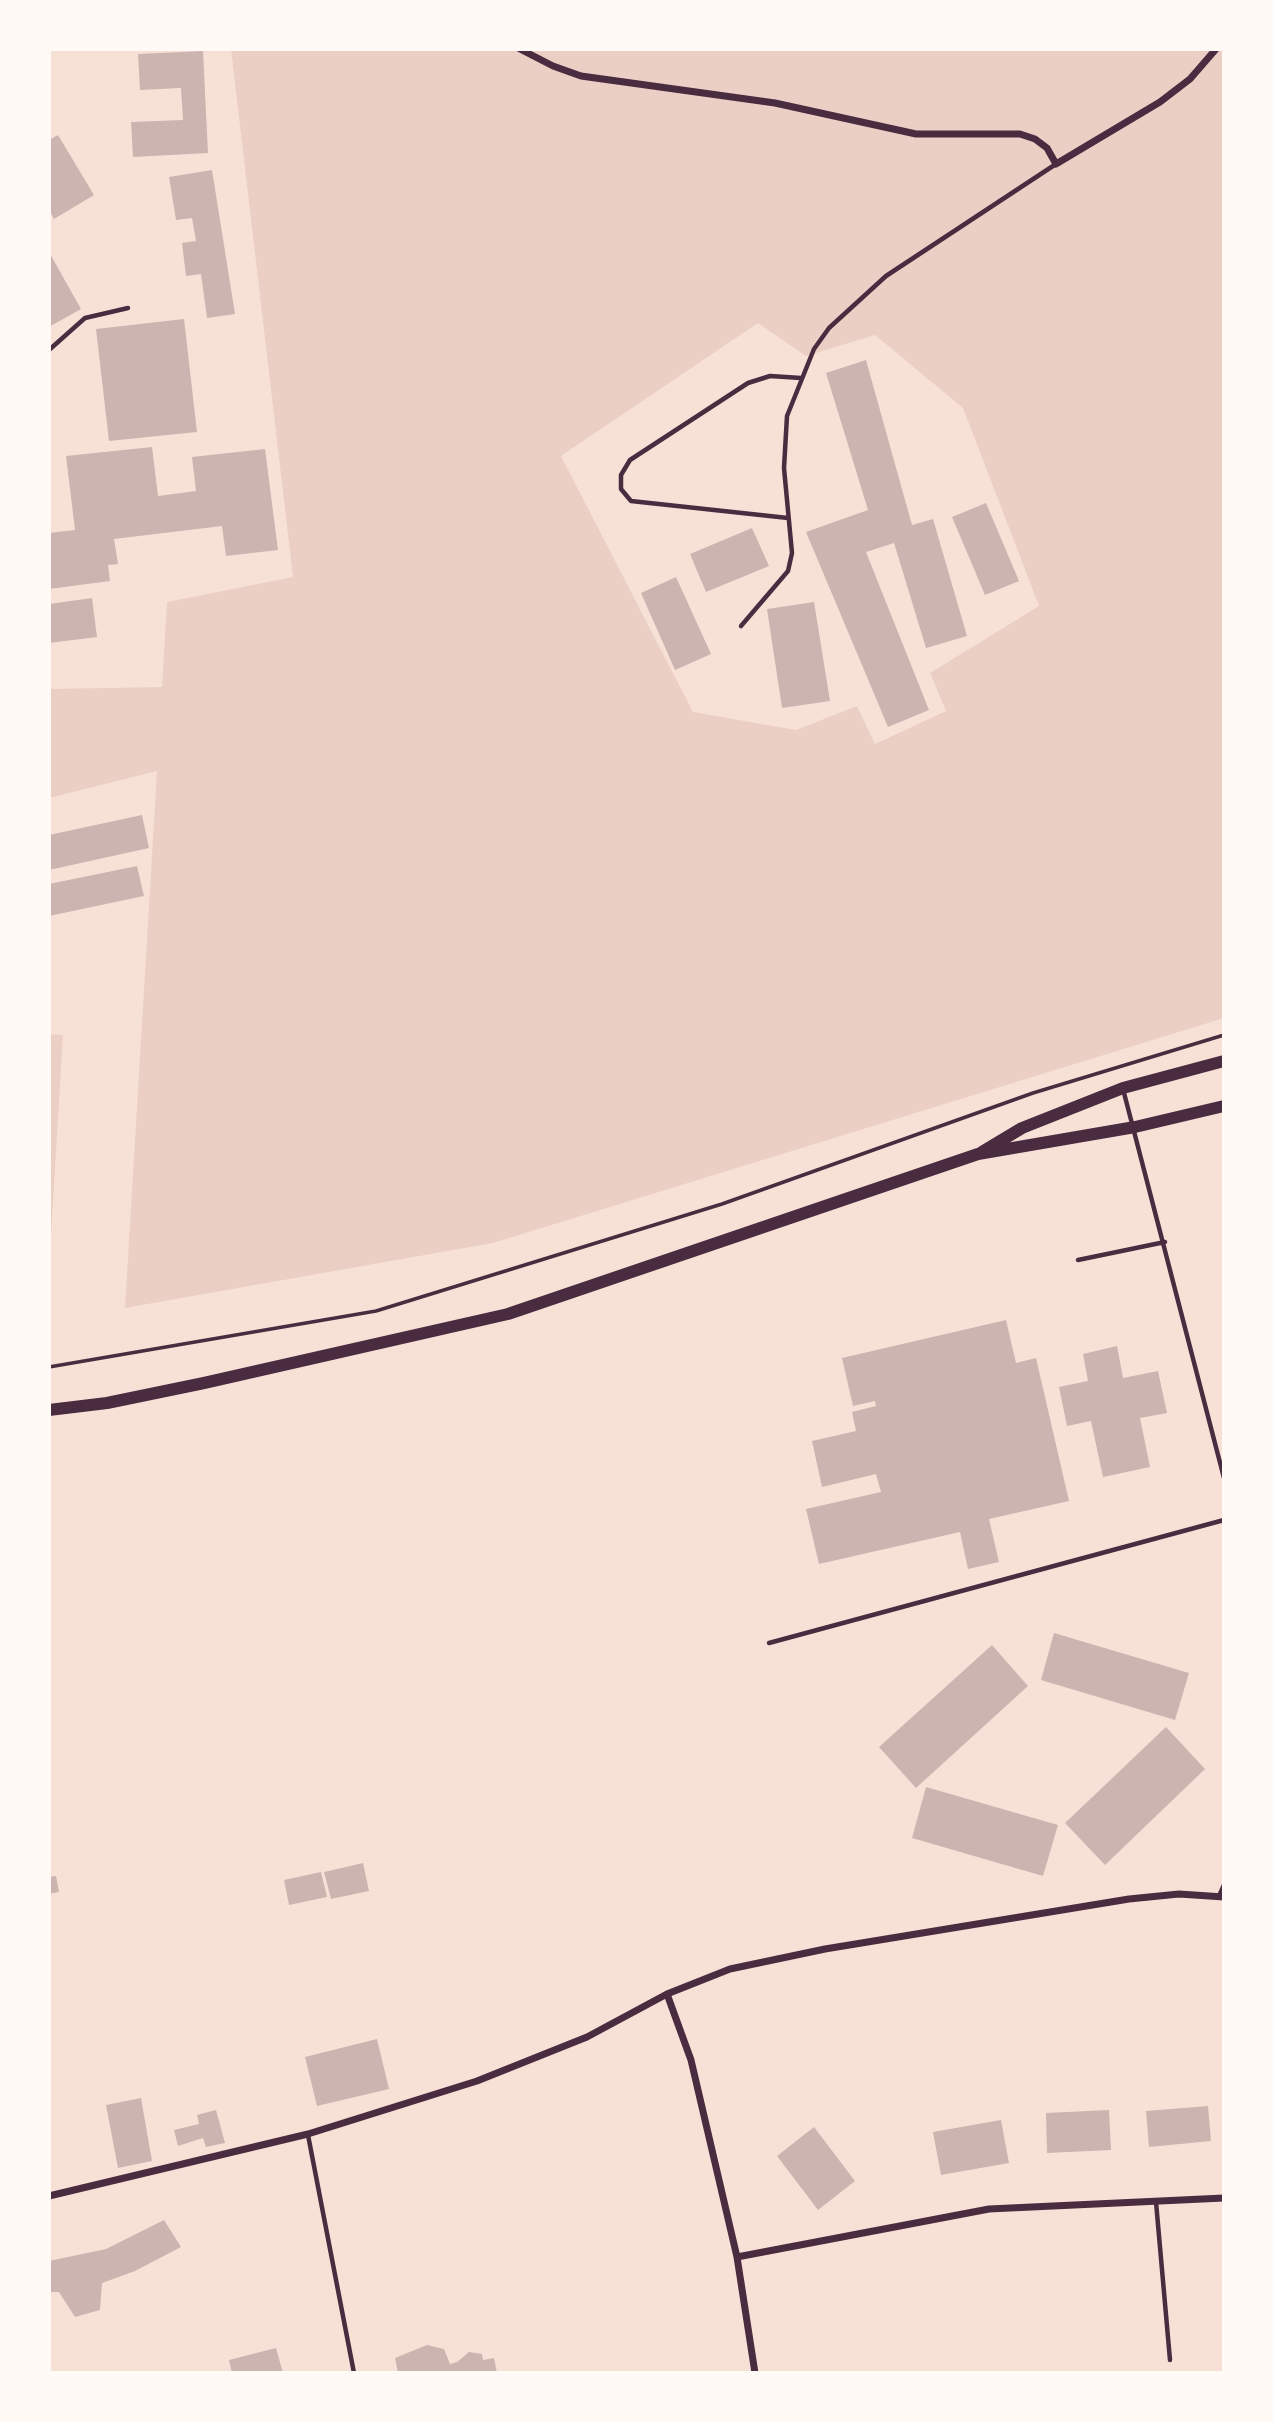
<!DOCTYPE html>
<style>
body{margin:0}
#map{position:relative;width:1273px;height:2422px;overflow:hidden;background:#f7e1d7;font-family:Inter,sans-serif}
canvas{display:block}
.frame{position:absolute;inset:0;border:51px solid #fffaf5;pointer-events:none}
</style>
<div id="map">
<canvas width="1273" height="2422"></canvas>
<div class="frame"></div>
</div>
<script>
const ctx = document.querySelector('canvas').getContext('2d');
ctx.lineJoin = 'round';
function paint(path, color) {
  ctx.fillStyle = color;
  ctx.fill(path, 'evenodd');
}
function toPath(rows) {
  const path = new Path2D();
  for (const r of rows) {
    path.moveTo(r[0], r[1]);
    for (let i = 2; i < r.length; i += 2) path.lineTo(r[i], r[i + 1]);
  }
  return path;
}
function stroke(path, color, width, dash) {
  ctx.strokeStyle = color;
  ctx.lineWidth = width;
  ctx.lineCap = dash ? 'butt' : 'round';
  ctx.setLineDash(dash || []);
  ctx.stroke(path);
}
paint(toPath([
 [231,49,1224,49,1224,1018,493,1243,125,1308,157,771,49,798,49,689,162,687,167,602,293,577],
 [758,323,806,356,875,335,963,408,1039,606,930,673,946,711,875,744,857,706,796,730,693,712,561,456],
 [49,1034,63,1035,49,1268]
]), '#ebcfc5');
paint(toPath([
 [203,51,208,153,133,157,131,122,183,120,181,88,140,90,138,54],
 [58,135,94,195,54,219,49,209,49,140],
 [212,170,235,314,207,318,201,274,186,276,182,243,196,241,192,218,176,220,169,177],
 [49,252,81,309,49,327],
 [184,319,197,432,109,441,96,329],
 [866,360,912,525,933,519,967,636,926,648,894,543,866,552,929,710,888,727,806,532,868,510,826,373],
 [152,447,158,496,196,491,192,457,265,449,278,550,226,556,222,526,114,539,118,564,108,565,110,581,49,589,49,533,75,530,66,456],
 [986,503,1019,581,985,595,952,517],
 [752,528,769,566,706,592,690,554],
 [676,577,711,654,675,670,641,593],
 [92,598,97,637,49,643,49,604],
 [814,602,830,701,782,708,767,609],
 [142,815,149,848,49,870,49,835],
 [137,866,144,896,49,916,49,884],
 [1006,1320,1016,1363,1036,1358,1069,1501,989,1519,999,1562,968,1569,960,1532,819,1564,806,1509,881,1492,876,1474,822,1487,812,1441,856,1431,852,1412,876,1406,875,1401,853,1406,842,1358],
 [1117,1346,1123,1378,1158,1371,1167,1413,1140,1418,1150,1467,1103,1477,1091,1421,1067,1426,1059,1387,1088,1381,1083,1354],
 [1054,1633,1189,1673,1175,1720,1041,1680],
 [992,1645,1028,1686,916,1788,879,1747],
 [1166,1727,1205,1769,1105,1865,1065,1823],
 [926,1787,1058,1825,1043,1876,912,1838],
 [363,1863,369,1891,331,1899,324,1872],
 [321,1872,327,1897,289,1905,284,1880],
 [56,1876,59,1892,49,1894,49,1877],
 [377,2039,389,2089,317,2106,305,2057],
 [141,2098,152,2161,118,2168,106,2105],
 [1208,2106,1211,2141,1149,2147,1146,2111],
 [216,2110,225,2143,206,2147,203,2138,178,2146,174,2130,199,2124,197,2115],
 [1109,2110,1111,2150,1047,2153,1046,2113],
 [1001,2120,1009,2163,941,2175,933,2132],
 [814,2127,855,2181,818,2210,777,2156],
 [164,2220,181,2247,135,2271,102,2283,100,2310,75,2317,59,2292,49,2292,49,2261,106,2249],
 [427,2345,444,2349,450,2364,457,2362,469,2352,482,2354,483,2360,494,2358,497,2373,398,2373,395,2358],
 [276,2348,283,2373,232,2373,229,2360]
]), '#ccb4b1');
stroke(toPath([
 [49,1367,376,1311,722,1204,1033,1093,1224,1035]
]), '#4a2c40', 3.5);
stroke(toPath([
 [49,350,85,318,128,308],
 [788,518,631,501,621,489,621,475,630,460,748,383,770,376,801,378],
 [741,626,788,571,792,553,784,468,787,416,814,349,829,328,886,276,1056,164],
 [1123,1089,1224,1478],
 [1078,1260,1165,1242],
 [769,1643,1224,1520],
 [1219,1896,1224,1885],
 [308,2135,354,2373],
 [1156,2202,1170,2360]
]), '#4a2c40', 4.5);
stroke(toPath([
 [520,49,553,66,581,76,775,103,916,134,1020,134,1035,139,1047,148,1056,164,1160,102,1190,79,1216,49],
 [667,1994,691,2060,737,2257,755,2373],
 [49,2196,308,2134,477,2081,587,2037,667,1994,730,1969,825,1949,1129,1899,1179,1894,1224,1897],
 [737,2257,989,2209,1224,2198]
]), '#4a2c40', 7);
stroke(toPath([
 [982,1152,1022,1128,1123,1088,1224,1061],
 [49,1410,107,1403,204,1383,508,1314,978,1154,1135,1127,1224,1106]
]), '#4a2c40', 12);
</script>
